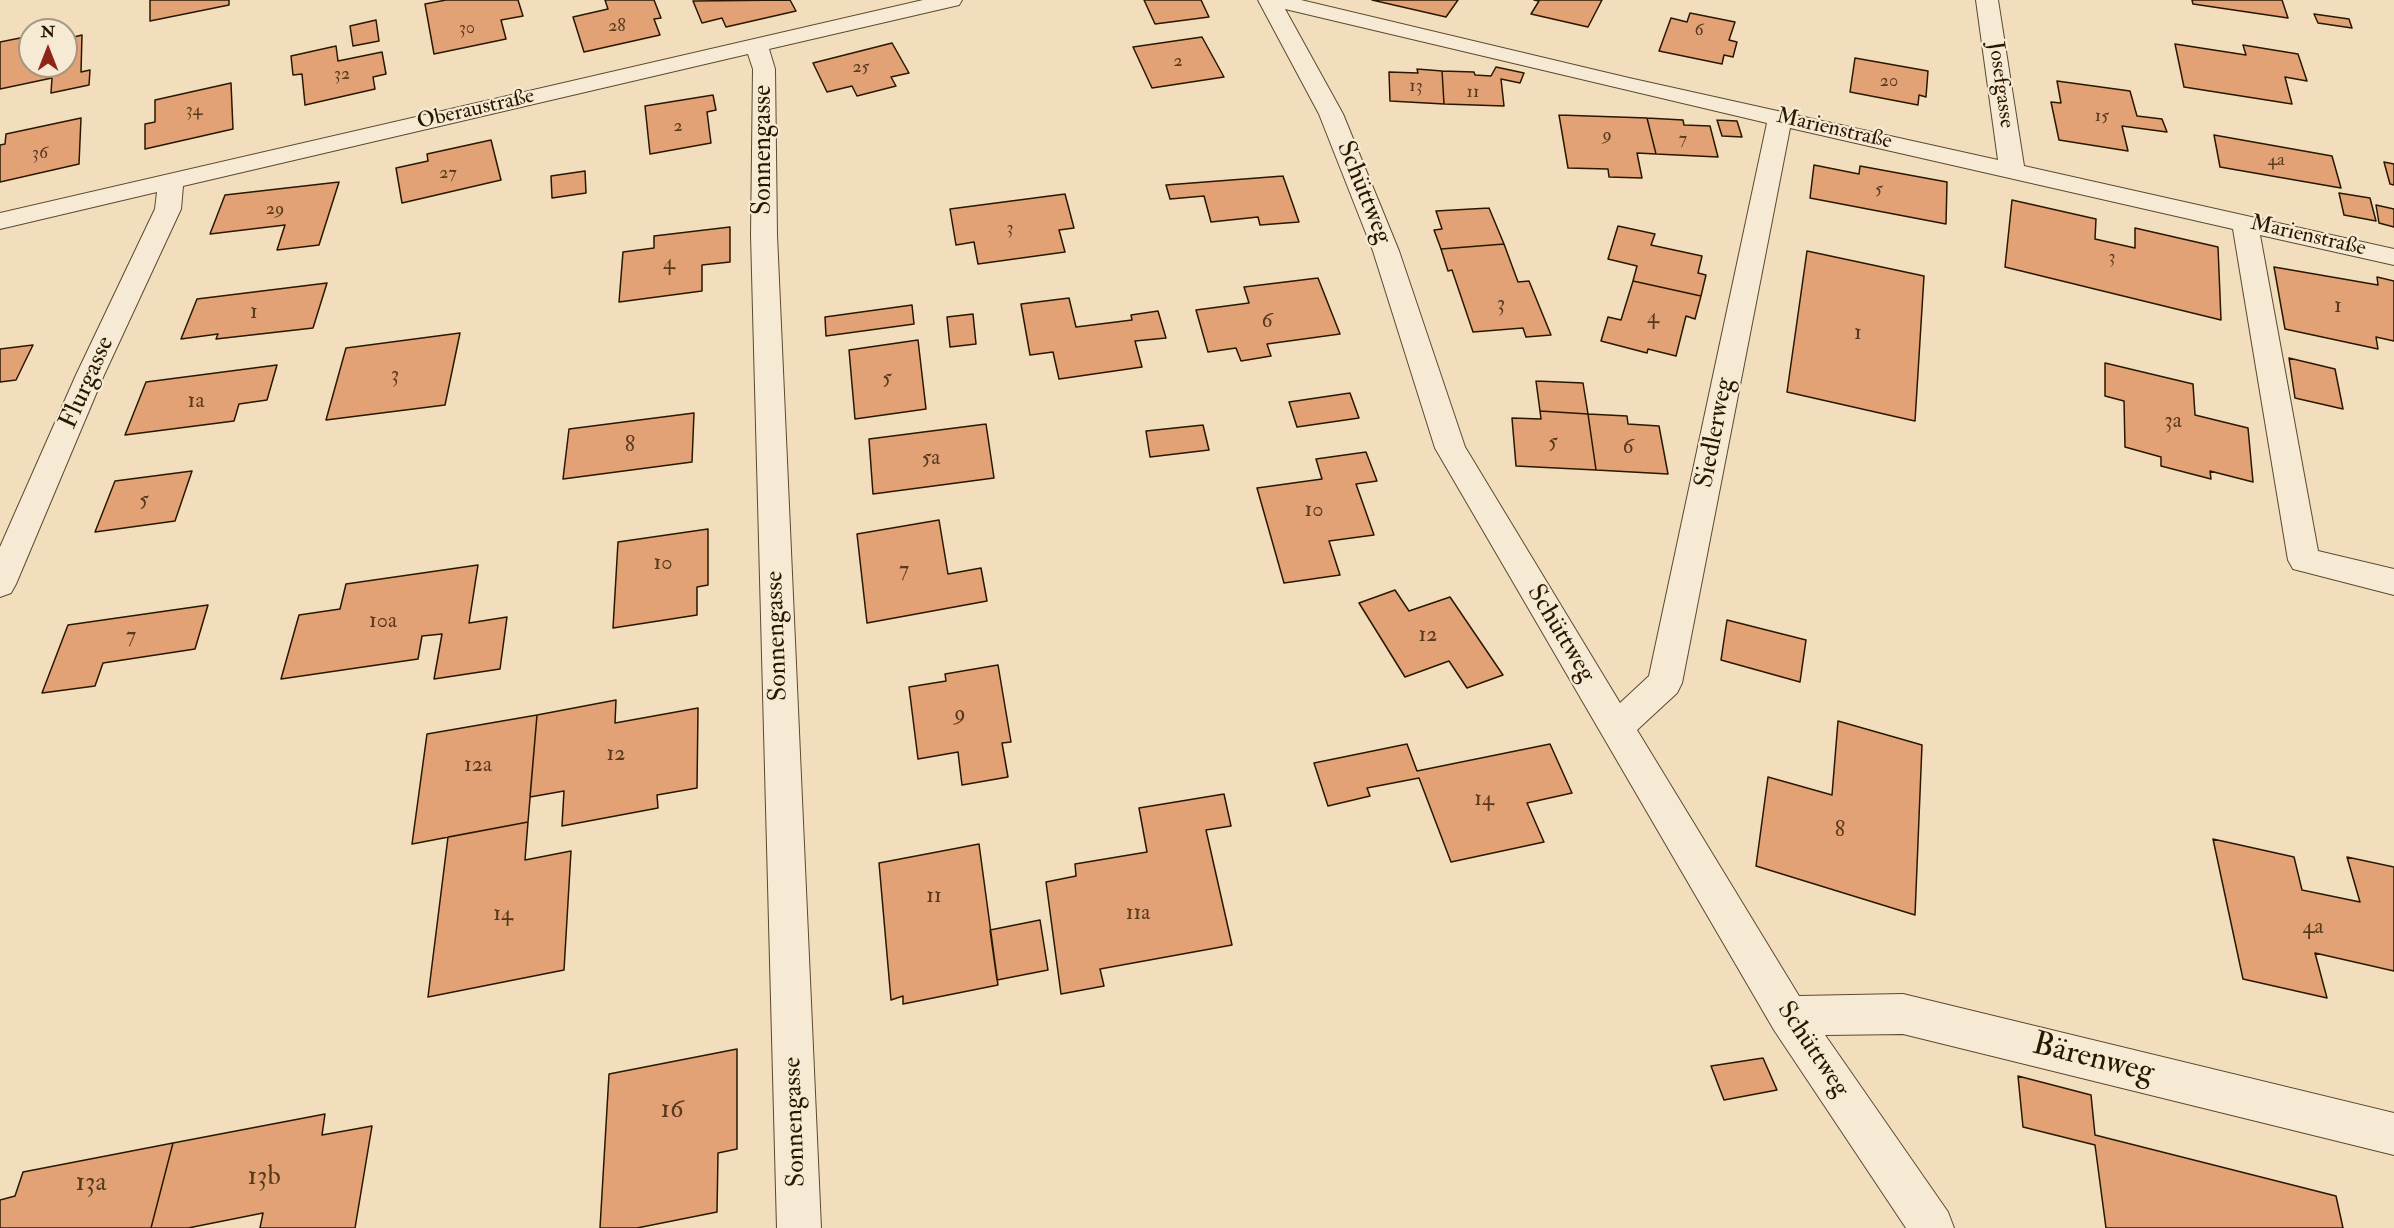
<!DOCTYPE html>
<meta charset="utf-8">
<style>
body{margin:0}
#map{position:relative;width:2394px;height:1228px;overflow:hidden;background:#f2debd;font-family:"IM FELL Double Pica",serif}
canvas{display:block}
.north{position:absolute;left:18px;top:18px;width:60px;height:60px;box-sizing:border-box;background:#f7ead4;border:2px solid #a4967f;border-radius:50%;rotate:0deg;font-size:16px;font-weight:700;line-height:24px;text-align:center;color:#281800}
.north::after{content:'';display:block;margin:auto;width:21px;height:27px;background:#8f2418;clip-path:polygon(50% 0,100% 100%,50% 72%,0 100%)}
</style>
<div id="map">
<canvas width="2394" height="1228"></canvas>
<div class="north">N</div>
</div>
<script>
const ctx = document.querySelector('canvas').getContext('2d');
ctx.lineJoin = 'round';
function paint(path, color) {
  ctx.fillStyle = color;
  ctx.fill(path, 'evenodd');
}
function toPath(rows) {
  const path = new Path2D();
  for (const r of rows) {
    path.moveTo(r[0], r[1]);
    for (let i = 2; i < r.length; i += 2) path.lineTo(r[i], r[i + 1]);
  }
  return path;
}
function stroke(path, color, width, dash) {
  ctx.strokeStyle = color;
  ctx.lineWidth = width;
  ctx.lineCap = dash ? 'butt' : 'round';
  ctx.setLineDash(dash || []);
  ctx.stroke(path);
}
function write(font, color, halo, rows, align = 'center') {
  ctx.font = font + ' "IM FELL Double Pica",serif';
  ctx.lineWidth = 4.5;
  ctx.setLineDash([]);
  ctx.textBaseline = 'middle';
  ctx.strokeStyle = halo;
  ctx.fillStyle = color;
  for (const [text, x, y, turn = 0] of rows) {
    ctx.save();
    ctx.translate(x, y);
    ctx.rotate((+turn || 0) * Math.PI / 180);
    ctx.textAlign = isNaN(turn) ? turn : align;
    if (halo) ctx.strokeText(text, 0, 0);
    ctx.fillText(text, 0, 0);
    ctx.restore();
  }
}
const building = toPath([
 [150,0,229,0,229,5,150,21,150,0],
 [446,0,518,0,523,16,501,20,506,39,434,54,425,4,446,0],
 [605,0,654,0,661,18,654,19,660,35,584,52,573,17,608,9,605,0],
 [790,0,796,11,726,27,722,18,702,23,693,1,790,0],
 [1144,0,1201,0,1209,17,1155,24,1144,0],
 [1372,0,1458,0,1446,17,1372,0],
 [1534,0,1602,0,1588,27,1531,14,1539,1,1534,0],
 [2192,0,2282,0,2288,18,2193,4,2192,0],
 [1690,13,1735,22,1729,40,1737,42,1733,57,1724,55,1722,64,1659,51,1671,18,1687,22,1690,13],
 [2314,14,2349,19,2352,28,2318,23,2314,14],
 [376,20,379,41,353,46,350,26,376,20],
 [82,35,81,72,90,70,89,85,51,93,52,78,0,89,0,42,30,36,30,66,66,66,66,39,82,35],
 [1202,37,1224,77,1152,88,1133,47,1202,37],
 [892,43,909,73,891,77,896,86,857,96,852,86,827,92,813,63,892,43],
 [2175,44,2246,55,2243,45,2298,54,2307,81,2285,77,2292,104,2184,87,2175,44],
 [336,46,338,61,382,52,386,74,373,77,375,89,305,105,302,74,293,75,291,56,336,46],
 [1855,58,1928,71,1926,97,1919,95,1918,105,1850,92,1855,58],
 [1496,67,1524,73,1520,83,1501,79,1504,106,1444,104,1442,71,1474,72,1475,75,1491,76,1496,67],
 [1417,69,1442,71,1444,104,1390,101,1389,72,1418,73,1417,69],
 [2057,81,2130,91,2137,116,2162,119,2167,132,2122,126,2128,151,2059,140,2051,102,2061,103,2057,81],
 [231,83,233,129,145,149,145,124,155,122,155,100,231,83],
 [713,95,716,110,707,112,711,143,650,154,645,106,713,95],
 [1559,115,1647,118,1656,154,1637,153,1642,178,1609,177,1608,169,1568,168,1559,115],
 [81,118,79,164,0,182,0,145,5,144,6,134,81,118],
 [1647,118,1683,120,1684,125,1710,126,1718,157,1656,154,1647,118],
 [1717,120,1737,121,1742,137,1722,136,1717,120],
 [2214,135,2332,156,2341,188,2220,167,2214,135],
 [491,140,501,180,402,203,396,168,428,161,427,154,491,140],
 [2384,162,2394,164,2394,185,2390,184,2384,162],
 [1814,165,1859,174,1860,166,1947,182,1946,224,1810,198,1814,165],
 [585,171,586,193,552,198,551,176,585,171],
 [1283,176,1299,222,1260,225,1258,217,1211,222,1204,196,1170,199,1166,185,1283,176],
 [339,182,319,245,277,250,285,225,210,234,225,195,339,182],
 [2339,193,2370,198,2376,221,2344,215,2339,193],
 [1065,194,1074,228,1059,230,1065,252,978,264,974,242,956,245,950,209,1065,194],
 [2012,200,2096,219,2095,239,2135,248,2135,228,2218,247,2221,320,2005,267,2012,200],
 [2376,205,2394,209,2394,227,2379,223,2376,205],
 [1489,208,1504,244,1441,249,1434,230,1442,229,1436,211,1489,208],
 [1618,226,1655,234,1651,245,1702,256,1698,273,1706,275,1701,296,1633,281,1637,266,1608,259,1618,226],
 [730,227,730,262,702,265,702,291,619,302,623,252,654,248,654,236,730,227],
 [1504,244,1518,282,1529,281,1551,335,1526,337,1523,328,1473,332,1452,270,1448,271,1441,249,1504,244],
 [1807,251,1924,276,1915,421,1787,392,1807,251],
 [2274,267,2378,285,2377,277,2394,281,2394,341,2376,337,2378,349,2285,329,2274,267],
 [1318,278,1340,334,1267,344,1271,356,1241,361,1236,348,1208,352,1196,310,1249,303,1244,287,1318,278],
 [1633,281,1701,296,1695,319,1686,316,1676,356,1648,349,1647,353,1601,341,1608,317,1621,320,1633,281],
 [327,283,313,328,216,339,218,334,181,339,197,299,327,283],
 [1069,298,1076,327,1132,320,1131,315,1158,311,1166,338,1135,341,1142,367,1059,379,1053,352,1030,355,1021,304,1069,298],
 [912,305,914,324,826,336,825,317,912,305],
 [973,314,976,344,950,347,947,317,973,314],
 [460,333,445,405,326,420,346,348,460,333],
 [918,340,926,409,855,419,849,350,918,340],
 [33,345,16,380,0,382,0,349,33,345],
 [2289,358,2335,369,2343,409,2295,398,2289,358],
 [2105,363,2193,384,2195,415,2248,428,2253,482,2210,471,2211,479,2161,466,2161,457,2125,447,2124,401,2105,396,2105,363],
 [277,365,267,400,239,404,234,421,125,435,146,382,277,365],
 [1536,381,1583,383,1588,414,1540,411,1536,381],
 [1350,393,1359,418,1297,427,1289,402,1350,393],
 [1540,411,1588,414,1596,470,1516,466,1512,418,1541,419,1540,411],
 [694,413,692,462,563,479,569,429,694,413],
 [1588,414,1627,416,1628,424,1659,426,1668,474,1596,470,1588,414],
 [986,424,994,478,873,494,869,439,986,424],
 [1203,425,1209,450,1150,457,1146,431,1203,425],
 [1366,452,1377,481,1356,484,1374,535,1329,541,1340,575,1284,583,1257,488,1322,479,1316,459,1366,452],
 [192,471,175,521,95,532,115,481,192,471],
 [939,520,948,574,981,568,987,601,867,623,857,534,939,520],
 [708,529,708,585,697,587,697,615,613,628,618,542,708,529],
 [478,565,469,623,507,617,500,669,434,679,442,634,422,636,418,659,281,679,299,615,340,609,346,584,478,565],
 [1395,590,1409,611,1450,597,1503,675,1467,688,1449,661,1405,677,1359,603,1395,590],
 [208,605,195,649,103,663,95,686,42,693,68,625,208,605],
 [1727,620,1806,640,1800,682,1721,660,1727,620],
 [998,665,1011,742,1002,743,1008,777,962,785,958,752,918,759,909,687,946,681,945,674,998,665],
 [616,700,615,723,698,708,697,788,657,795,658,808,562,826,564,791,530,797,537,715,616,700],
 [537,715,528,822,412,844,427,734,537,715],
 [1838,721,1922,745,1915,915,1756,866,1768,777,1832,795,1838,721],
 [1407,744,1417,771,1550,744,1572,793,1527,803,1544,842,1451,862,1419,778,1367,788,1370,796,1328,806,1314,763,1407,744],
 [1224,794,1231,826,1206,830,1232,945,1100,969,1104,986,1061,994,1046,882,1076,876,1075,864,1147,852,1139,808,1224,794],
 [528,822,525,860,571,851,564,970,428,997,448,837,528,822],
 [2213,839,2294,857,2302,890,2360,902,2347,857,2394,867,2394,971,2315,953,2327,998,2243,979,2213,839],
 [979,844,998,985,903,1004,903,996,891,1000,879,863,979,844],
 [1040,920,1048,970,997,980,990,930,1040,920],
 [737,1049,737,1149,718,1153,717,1212,637,1228,600,1228,609,1074,737,1049],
 [1763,1058,1777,1090,1724,1100,1711,1066,1763,1058],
 [2018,1076,2091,1095,2095,1135,2336,1196,2343,1228,2106,1228,2095,1145,2023,1127,2018,1076],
 [325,1114,322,1135,372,1126,355,1228,260,1228,263,1213,188,1228,151,1228,173,1143,325,1114],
 [173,1143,151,1228,0,1228,0,1200,15,1196,23,1172,173,1143]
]);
paint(building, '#e3a276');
stroke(building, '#281800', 1.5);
const street = toPath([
 [923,0,962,0,959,5,769,49,775,69,777,235,821,1228,777,1228,751,235,753,69,748,54,183,186,181,209,104,375,16,584,11,593,0,597,0,547,76,375,155,209,157,192,0,229,0,213,923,0],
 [1258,0,1301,0,1629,78,1998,160,1976,0,1998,0,2024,166,2394,249,2394,265,2260,235,2318,551,2394,569,2394,595,2293,569,2288,560,2233,229,1790,128,1682,683,1677,693,1637,730,1799,996,1903,994,2394,1113,2394,1155,1903,1034,1825,1035,1948,1212,1954,1228,1906,1228,1774,1030,1435,448,1373,251,1319,114,1258,0],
 [1285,9,1767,123,1649,676,1620,703,1465,447,1399,251,1343,114,1285,9]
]);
stroke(street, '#5a4a2f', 2);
paint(street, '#f7ead4');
write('18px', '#573a1e', null, [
 ["28",617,27],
 ["30",467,29],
 ["6",1699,31],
 ["2",1178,62],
 ["25",861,68],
 ["32",342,75],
 ["20",1889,82],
 ["13",1416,87],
 ["11",1473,93],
 ["34",194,111],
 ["15",2102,117],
 ["2",678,127],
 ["9",1607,136],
 ["7",1683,140],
 ["36",40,154],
 ["4a",2276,161],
 ["27",448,174],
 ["5",1879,190],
 ["29",275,210],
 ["3",1010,229],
 ["3",2112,258]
]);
write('22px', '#281800', '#f7ead4', [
 ["Josefgasse",2000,85,82],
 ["Oberaustraße",476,110,-13],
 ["Marienstraße",1834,130,13],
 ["Marienstraße",2308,237,13]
]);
write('22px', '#573a1e', null, [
 ["4",669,264],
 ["3",1501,305],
 ["1",2338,307],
 ["1",254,313],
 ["4",1653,318],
 ["6",1267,322],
 ["1",1858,334],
 ["3",395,376],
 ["5",887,379],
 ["1a",196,402],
 ["3a",2173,422],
 ["5",1553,443],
 ["8",630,446],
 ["6",1628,448],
 ["5a",931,459],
 ["5",144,501],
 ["10",1314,511],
 ["10",663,564],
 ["7",904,571],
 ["10a",383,622],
 ["12",1428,636],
 ["7",131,637],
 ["9",960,715],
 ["12",616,755],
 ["12a",478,766],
 ["14",1484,800],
 ["8",1840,831],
 ["11",934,897],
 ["11a",1138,914],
 ["14",503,915],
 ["4a",2313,928]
]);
write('26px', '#281800', '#f7ead4', [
 ["Sonnengasse",764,150,-90],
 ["Schüttweg",1363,193,68],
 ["Flurgasse",88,383,-66],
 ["Siedlerweg",1716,433,-79],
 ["Schüttweg",1560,634,59],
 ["Sonnengasse",778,636,-92],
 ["Schüttweg",1812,1050,56],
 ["Sonnengasse",796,1122,-92]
]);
write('27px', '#573a1e', null, [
 ["16",672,1111],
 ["13b",264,1178],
 ["13a",91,1184]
]);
write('32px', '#281800', '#f7ead4', [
 ["Bärenweg",2093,1060,14]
]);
</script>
